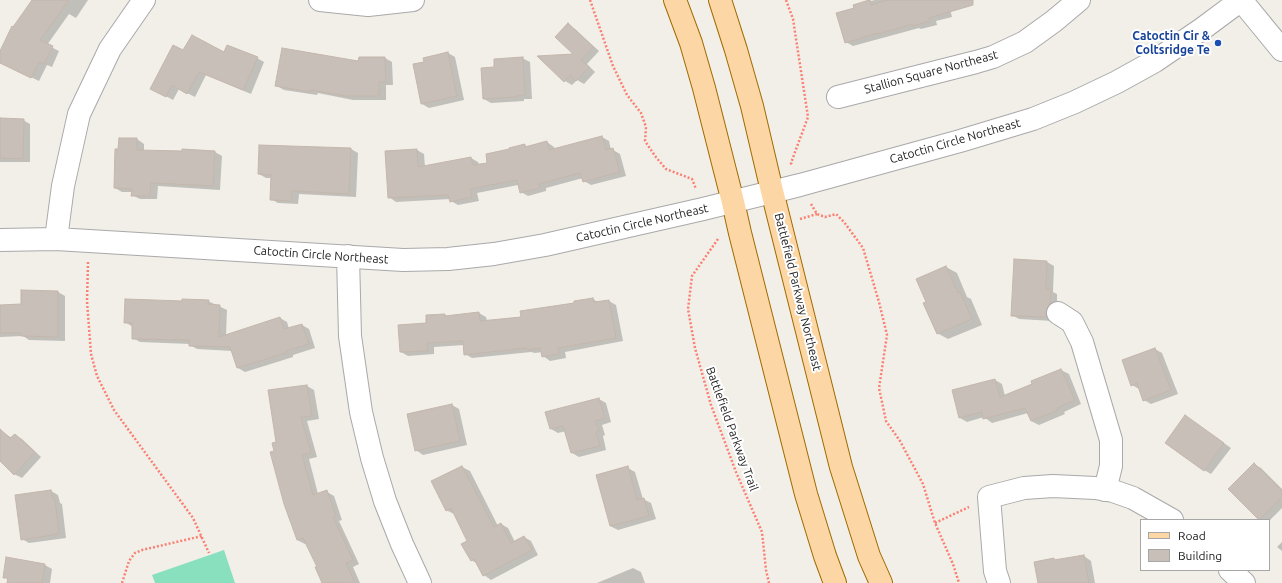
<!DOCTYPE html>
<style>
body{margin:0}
#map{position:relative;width:1282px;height:583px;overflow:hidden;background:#f2efe9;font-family:Ubuntu,sans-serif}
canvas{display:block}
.legend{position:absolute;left:1140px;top:519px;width:130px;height:52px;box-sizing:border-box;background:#fff;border:1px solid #a7a7a7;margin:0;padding:5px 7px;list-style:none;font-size:12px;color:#222}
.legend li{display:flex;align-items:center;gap:8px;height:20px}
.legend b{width:20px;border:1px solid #a7a7a7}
</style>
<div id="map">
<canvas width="1282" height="583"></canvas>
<ul class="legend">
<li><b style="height:5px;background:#fcd6a4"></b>Road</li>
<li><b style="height:11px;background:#c7bfb8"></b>Building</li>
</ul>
</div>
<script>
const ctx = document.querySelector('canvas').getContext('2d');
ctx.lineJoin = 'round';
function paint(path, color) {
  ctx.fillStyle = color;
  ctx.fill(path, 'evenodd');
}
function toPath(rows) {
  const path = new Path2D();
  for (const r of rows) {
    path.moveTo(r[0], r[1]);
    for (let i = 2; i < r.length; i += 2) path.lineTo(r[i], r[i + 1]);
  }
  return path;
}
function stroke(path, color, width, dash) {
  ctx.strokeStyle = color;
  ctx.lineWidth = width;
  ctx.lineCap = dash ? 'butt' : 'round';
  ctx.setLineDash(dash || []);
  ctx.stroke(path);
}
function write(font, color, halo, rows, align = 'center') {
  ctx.font = font + ' Ubuntu,sans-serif';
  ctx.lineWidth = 4;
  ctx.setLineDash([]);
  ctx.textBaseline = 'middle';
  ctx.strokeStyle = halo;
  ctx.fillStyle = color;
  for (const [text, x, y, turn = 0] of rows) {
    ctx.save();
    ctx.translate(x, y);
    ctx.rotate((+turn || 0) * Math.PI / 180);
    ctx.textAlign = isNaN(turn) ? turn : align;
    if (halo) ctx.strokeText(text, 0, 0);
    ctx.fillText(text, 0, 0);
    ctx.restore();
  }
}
paint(toPath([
 [224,550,235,583,155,583,152,575]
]), '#88e0be');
paint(toPath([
 [33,0,88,0,76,18,69,14,47,45,59,51,52,67,47,65,39,81,0,62,0,53,13,28],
 [875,0,948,0,952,17,936,21,937,25,921,29,919,28,853,46,846,42,855,9,854,5],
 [568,25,575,29,599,51,587,64,595,72,584,84,577,80,572,85,565,81,575,55],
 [184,52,225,53,257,58,264,62,251,94,206,75,195,97,179,89,173,100,151,88],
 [448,53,455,57,464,100,429,108,422,104,425,63],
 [360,58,385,58,392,62,393,85,386,85,386,100,353,100,318,93,317,95,284,90,277,86,359,62],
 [522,58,530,62,532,99,524,99,524,101,491,103,484,99,495,68],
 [0,119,23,120,30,124,30,162,0,162],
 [602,137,609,141,611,150,613,150,620,154,626,176,591,185,584,181,583,178,546,188,546,191,528,196,521,192,518,185,477,193,479,201,458,205,451,201,450,199,396,202,389,197,386,152,417,150,424,154,425,167,471,158,478,162,479,165,488,164,524,145,528,147,547,142,554,147,555,149],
 [137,139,144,144,144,151,215,152,222,156,220,190,158,186,157,199,140,199,132,195,132,192,122,192,115,188,119,150],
 [351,149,358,153,356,197,299,194,298,204,278,203,271,199,272,178,266,178,259,174],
 [1015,260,1047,262,1054,266,1053,292,1057,294,1057,308,1053,321,1019,319,1012,315],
 [946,267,957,273,967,297,971,299,982,325,948,339,937,333],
 [22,291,58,292,65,296,65,341,29,340,23,336,0,337,0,306,22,305],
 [593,299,599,303,609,301,616,305,623,341,565,352,566,358,550,361,543,356,542,352,535,353,531,352,472,358,465,354,464,345,434,347,434,354,408,356,401,352,427,324,445,315,448,317,479,313,486,317,487,321,522,317],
 [208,301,227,310,226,335,280,318,287,322,289,329,302,325,309,329,315,348,293,355,293,357,245,372,238,368,232,351,197,349,190,345,190,344,140,342,133,338,133,327,125,322,183,302],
 [1155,349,1162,353,1178,394,1151,404,1144,400,1139,389,1132,385],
 [1061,370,1069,374,1081,404,1064,412,1065,414,1039,425,1031,421,1028,413,992,423,984,417,967,422,960,418,995,380,1002,384,1005,396,1033,384,1032,382],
 [307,386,314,390,319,419,307,421,317,457,309,459,318,494,327,492,334,496,342,520,339,521,359,564,353,567,360,583,324,583,307,543,305,544,297,540,275,451,277,443],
 [599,399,606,403,611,422,602,425,605,435,603,436,606,450,579,457,572,453,566,431,558,433,551,429],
 [452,405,459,409,467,445,423,455,416,450],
 [1185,416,1231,448,1211,474,1204,470],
 [2,432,12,438,15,435,22,439,41,457,22,478,14,474,0,460,0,434],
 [1254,464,1261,468,1282,489,1282,508,1269,521,1269,520,1262,520,1260,519],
 [462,467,470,471,498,526,501,524,508,528,515,542,524,537,531,541,538,555,491,580,484,575,478,564,471,560,469,541,455,513,454,514,446,510,432,482],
 [628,468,635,472,643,499,651,503,656,519,618,530,610,526],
 [51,491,58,495,60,503,62,504,66,538,29,543,22,539],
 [1282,542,1282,551,1277,547],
 [1084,556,1091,561,1095,583,1039,583,1053,559,1056,561],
 [7,558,45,565,52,569,50,583,8,583,9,580,4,577],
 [633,568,641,572,645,583,597,583]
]), '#0003');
const building = toPath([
 [32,0,69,0,40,40,53,46,44,64,39,62,31,78,0,63,0,51,12,26,13,27,32,0],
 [869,0,870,0,871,5,887,0,973,0,973,5,929,18,930,21,913,26,912,24,879,34,878,33,845,43,836,13,854,8,853,5,869,0],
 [568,23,593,47,581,60,589,67,576,81,570,75,564,82,537,56,573,54,555,37,568,23],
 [192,35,224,52,227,45,258,57,243,90,199,72,187,94,172,85,166,97,150,89,173,45,183,50,192,35],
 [282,48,358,61,359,57,385,57,386,82,379,82,379,96,345,96,311,90,310,92,275,86,282,48],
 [448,52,457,96,421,104,413,64,424,62,423,58,448,52],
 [523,57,525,95,517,96,517,97,483,99,481,68,494,67,494,59,523,57],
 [0,118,24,119,23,159,0,158,0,118],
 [602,136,606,150,613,148,620,172,583,182,580,173,539,184,540,188,520,193,517,180,470,189,472,197,450,202,448,195,388,198,385,151,417,149,418,167,471,157,473,165,487,163,486,154,509,149,509,148,525,144,525,147,547,141,549,150,602,136],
 [119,138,137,138,137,150,182,151,182,149,215,151,213,186,151,183,150,196,131,196,132,189,114,188,115,149,118,149,119,138],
 [259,145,351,148,349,194,292,191,291,201,270,200,271,175,258,174,259,145],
 [1014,259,1047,261,1046,289,1051,289,1050,304,1047,307,1046,312,1046,317,1011,316,1014,259],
 [946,266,958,293,960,292,972,319,937,334,923,303,926,302,916,279,946,266],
 [21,290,58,291,58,337,21,336,21,333,0,333,0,305,21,304,21,290],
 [593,298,594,302,609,300,616,338,558,348,559,354,542,357,540,348,527,350,526,348,464,355,463,341,427,343,428,351,400,352,398,325,426,323,426,315,445,314,445,316,479,312,480,321,521,317,520,311,574,303,574,301,593,298],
 [125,299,182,301,182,299,209,300,208,304,220,305,219,337,280,317,284,329,302,324,309,344,286,351,286,353,237,368,230,347,189,346,189,340,132,339,132,323,124,323,125,299],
 [1155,348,1171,390,1143,401,1137,383,1131,386,1122,360,1155,348],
 [1061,369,1075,400,1057,408,1058,410,1031,421,1025,408,983,419,982,412,959,418,952,390,995,379,1000,397,1032,384,1031,381,1061,369],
 [307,385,312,416,301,417,311,453,302,455,313,495,327,490,336,516,333,517,353,560,346,563,355,583,322,583,315,567,317,567,303,538,297,540,284,504,270,452,274,451,272,443,276,442,268,390,307,385],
 [599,398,605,418,595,421,599,431,596,432,600,446,571,453,563,426,550,429,545,412,599,398],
 [452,404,460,441,415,451,407,414,452,404],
 [1185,415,1224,443,1204,471,1165,443,1185,415],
 [0,429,10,438,15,434,35,452,14,475,0,461,0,429],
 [1254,463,1282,491,1282,497,1259,520,1228,489,1254,463],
 [462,466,494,527,501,523,511,543,524,536,532,550,483,576,474,559,471,561,461,544,467,541,451,508,446,511,431,481,462,466],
 [628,466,637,500,644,498,649,516,610,526,596,475,628,466],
 [51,490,53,499,55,499,59,534,21,540,15,495,51,490],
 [1084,555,1089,583,1038,583,1034,562,1054,558,1054,560,1084,555],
 [6,557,45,564,42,583,7,583,8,578,3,578,6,557]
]);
paint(building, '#c7bfb8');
stroke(building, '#c4b6ab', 1);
const minor = toPath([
 [320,0,368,5,413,0],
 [1241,0,1282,50],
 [838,97,976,62,993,57,1025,42,1054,21,1079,0],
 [56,239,63,186,79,114,110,49,144,0],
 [0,240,56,239,403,260,448,259,494,254,545,245,703,209,800,185,960,141,1033,119,1075,102,1117,82,1155,61,1202,29,1241,0],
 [348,256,350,336,361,412,372,458,385,501,402,544,420,583],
 [1058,313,1072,322,1082,342,1111,440,1111,466,1105,490],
 [1230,570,1244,583],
 [999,583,995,571,989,497,1024,488,1053,486,1095,488,1113,491,1133,498,1172,520]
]);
const major = toPath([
 [675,0,691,43,704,88,733,202,740,233,806,494,825,556,835,583],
 [720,0,736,50,752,106,772,191,841,467,869,556,881,583]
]);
stroke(minor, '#a9a9a9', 24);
stroke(major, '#a06b00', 24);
stroke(toPath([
 [590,0,613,66,627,95,641,113,646,127,645,141,655,156,666,169,692,179,696,189],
 [786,0,793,19,808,117,795,152,791,163,792,166],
 [811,204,817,214,825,217,836,214,844,222,863,248,879,302,887,335,879,388,886,421,900,441,923,484,935,523,953,564,959,583],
 [800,219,817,214],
 [718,239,692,276,688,309,695,348,711,405,736,472,762,532,766,570,769,583],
 [88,262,87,301,91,354,97,376,114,410,193,518,209,553],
 [935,523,969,507],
 [122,583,129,561,135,553,142,550,202,536]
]), '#fa8072', 2.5, [2, 2]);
stroke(minor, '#fff', 22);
stroke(major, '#fcd6a4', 22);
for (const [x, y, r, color] of [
 [1218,43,4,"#1a4fb4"]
]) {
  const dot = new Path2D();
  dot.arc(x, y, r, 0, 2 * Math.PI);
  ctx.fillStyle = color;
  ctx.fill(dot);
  stroke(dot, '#fff', 1.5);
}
write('bold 12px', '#164399', '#fff', [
 ["Catoctin Cir &",1210,36],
 ["Coltsridge Te",1210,50]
], 'right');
write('12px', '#222', '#fff', [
 ["Stallion Square Northeast",931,72,-15],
 ["Catoctin Circle Northeast",955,141,-16],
 ["Catoctin Circle Northeast",642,223,-13],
 ["Catoctin Circle Northeast",321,255,4],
 ["Battlefield Parkway Northeast",798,292,76],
 ["Battlefield Parkway Trail",732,429,70]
]);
</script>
